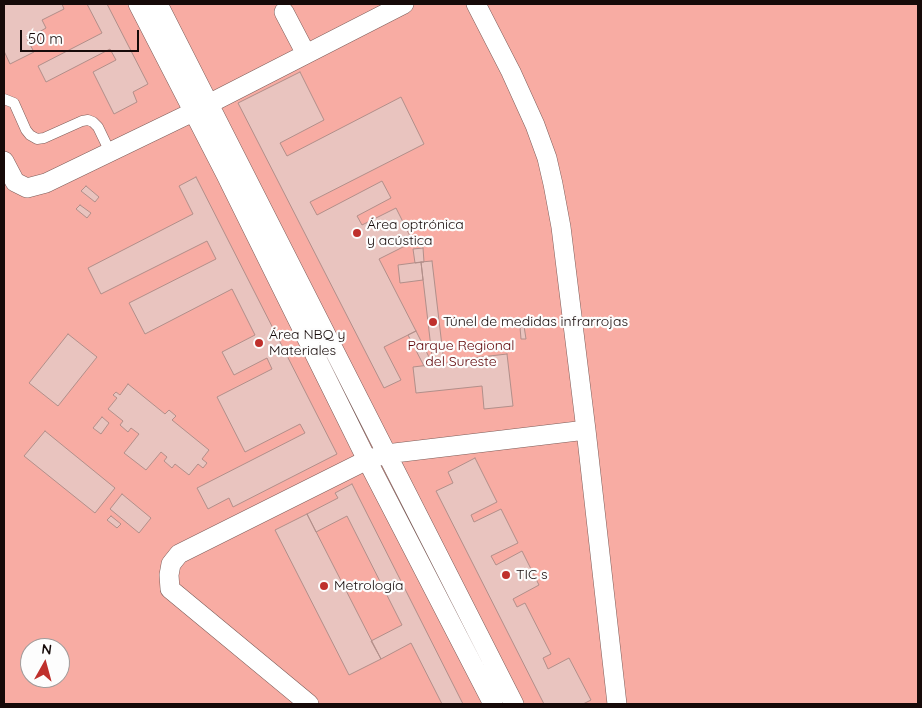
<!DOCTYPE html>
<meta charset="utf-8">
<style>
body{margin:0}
#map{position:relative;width:922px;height:708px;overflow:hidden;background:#fbebe9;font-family:Quicksand,sans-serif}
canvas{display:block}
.frame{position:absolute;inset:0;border:5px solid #160a09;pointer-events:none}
.north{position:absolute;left:20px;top:638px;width:50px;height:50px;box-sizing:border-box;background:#fdfdfd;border:1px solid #a19c9b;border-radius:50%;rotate:7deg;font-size:14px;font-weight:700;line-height:20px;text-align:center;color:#160a09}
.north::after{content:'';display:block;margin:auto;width:18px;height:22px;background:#bf302c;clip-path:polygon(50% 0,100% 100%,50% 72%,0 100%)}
.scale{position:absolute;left:20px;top:30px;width:119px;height:22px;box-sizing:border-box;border:2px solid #160a09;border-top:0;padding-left:6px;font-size:15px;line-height:18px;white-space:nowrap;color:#160a09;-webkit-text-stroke:4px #fdfdfd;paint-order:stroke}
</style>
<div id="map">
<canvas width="922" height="708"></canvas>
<div class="frame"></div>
<div class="north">N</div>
<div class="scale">50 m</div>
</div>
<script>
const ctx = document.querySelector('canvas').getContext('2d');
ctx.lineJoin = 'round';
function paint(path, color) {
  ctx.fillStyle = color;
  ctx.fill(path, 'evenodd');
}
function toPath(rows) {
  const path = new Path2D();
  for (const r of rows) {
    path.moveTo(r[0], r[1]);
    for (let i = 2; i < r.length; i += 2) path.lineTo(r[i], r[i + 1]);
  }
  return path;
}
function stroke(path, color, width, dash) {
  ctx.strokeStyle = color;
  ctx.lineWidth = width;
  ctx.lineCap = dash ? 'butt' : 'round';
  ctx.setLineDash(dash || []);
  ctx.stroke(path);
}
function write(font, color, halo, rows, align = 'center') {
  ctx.font = font + ' Quicksand,sans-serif';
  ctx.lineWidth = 4.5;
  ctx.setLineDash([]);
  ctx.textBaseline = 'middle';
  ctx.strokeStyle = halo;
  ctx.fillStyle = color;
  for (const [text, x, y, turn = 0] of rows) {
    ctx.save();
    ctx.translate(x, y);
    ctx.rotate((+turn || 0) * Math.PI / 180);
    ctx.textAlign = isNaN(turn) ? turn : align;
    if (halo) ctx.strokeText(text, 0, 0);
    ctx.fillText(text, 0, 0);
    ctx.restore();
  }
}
paint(toPath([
 [4,4,918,4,918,704,4,704],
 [30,648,60,648,60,678,30,678]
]), '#f8aca3');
const building = toPath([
 [4,4,62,4,64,9,42,20,46,28,27,39,34,52,10,64,4,51,4,4],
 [87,4,107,4,148,84,133,92,137,102,114,114,93,72,116,60,110,49,46,82,38,66,102,33,87,4],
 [300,72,324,120,280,143,287,156,401,97,424,144,310,202,317,215,382,181,391,198,357,216,362,225,396,208,413,242,379,259,416,331,384,347,401,380,384,388,238,103,300,72],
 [196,177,337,454,233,507,229,498,208,509,197,488,305,433,300,424,245,452,217,397,272,369,267,358,234,375,222,352,255,335,232,289,145,334,129,303,216,259,207,241,101,294,88,268,193,214,179,186,196,177],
 [86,186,99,197,95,202,81,191,86,186],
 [80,205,91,213,87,218,76,209,80,205],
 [423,248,424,262,415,263,413,249,423,248],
 [432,261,444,363,433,365,421,262,432,261],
 [421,262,423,280,400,283,398,265,421,262],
 [524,326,526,339,521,339,520,327,524,326],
 [416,331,433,365,424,366,408,335,416,331],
 [68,334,97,357,58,406,29,383,68,334],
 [507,354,513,406,484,409,482,386,416,393,413,367,455,362,455,360,507,354],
 [128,384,165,414,169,410,176,416,172,420,209,450,202,459,207,463,203,468,198,464,189,475,175,464,172,468,164,461,167,457,161,452,146,470,124,453,139,434,131,428,128,432,120,425,123,421,108,409,117,398,113,395,116,392,120,395,128,384],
 [102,417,109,423,101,434,93,428,102,417],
 [45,431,115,488,95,513,24,456,45,431],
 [475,458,497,502,471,515,474,522,501,509,518,543,491,556,496,565,522,551,539,585,513,599,517,607,525,603,551,654,543,658,548,669,569,658,591,700,583,704,544,704,436,491,453,483,448,472,475,458],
 [352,484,463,704,442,704,411,643,381,659,371,641,402,625,347,516,316,532,307,514,338,498,335,493,352,484],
 [122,494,151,518,139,533,110,509,122,494],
 [307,514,381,659,349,675,275,530,307,514],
 [111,516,121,524,117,528,107,520,111,516]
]);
paint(building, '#e9c4bf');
stroke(building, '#b28f8a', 1);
const service = toPath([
 [4,99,14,103,26,130,30,135,37,139,44,138,82,121,88,120,93,122,98,127,110,152]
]);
const minor = toPath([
 [138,4,226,175,367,460,493,704],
 [158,4,514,704],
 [476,4,511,72,535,125,547,158,553,184,561,227,586,430,617,704],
 [284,12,306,54],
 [4,161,15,182,27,188,46,183,193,112,404,4],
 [309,704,170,589,169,575,171,564,179,554,367,460,386,454,586,430]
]);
stroke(service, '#7d5d59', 11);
stroke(minor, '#7d5d59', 20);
stroke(service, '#fff', 10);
stroke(minor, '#fff', 19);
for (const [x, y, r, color] of [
 [357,233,5,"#bf302c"],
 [433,322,5,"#bf302c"],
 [259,343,5,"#bf302c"],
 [506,575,5,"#bf302c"],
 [324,586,5,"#bf302c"]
]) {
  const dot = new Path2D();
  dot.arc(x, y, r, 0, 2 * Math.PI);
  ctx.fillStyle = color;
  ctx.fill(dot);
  stroke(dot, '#fdfdfd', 2);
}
write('14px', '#160a09', '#fdfdfd', [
 ["Área optrónica",367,225],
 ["y acústica",367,241],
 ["Túnel de medidas infrarrojas",443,322],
 ["Área NBQ y",269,335],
 ["Materiales",269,351],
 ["TIC s",516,575],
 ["Metrología",334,586]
], 'left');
write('14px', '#5e0306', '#fdfdfd', [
 ["Parque Regional",461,346],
 ["del Sureste",461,362]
]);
</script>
